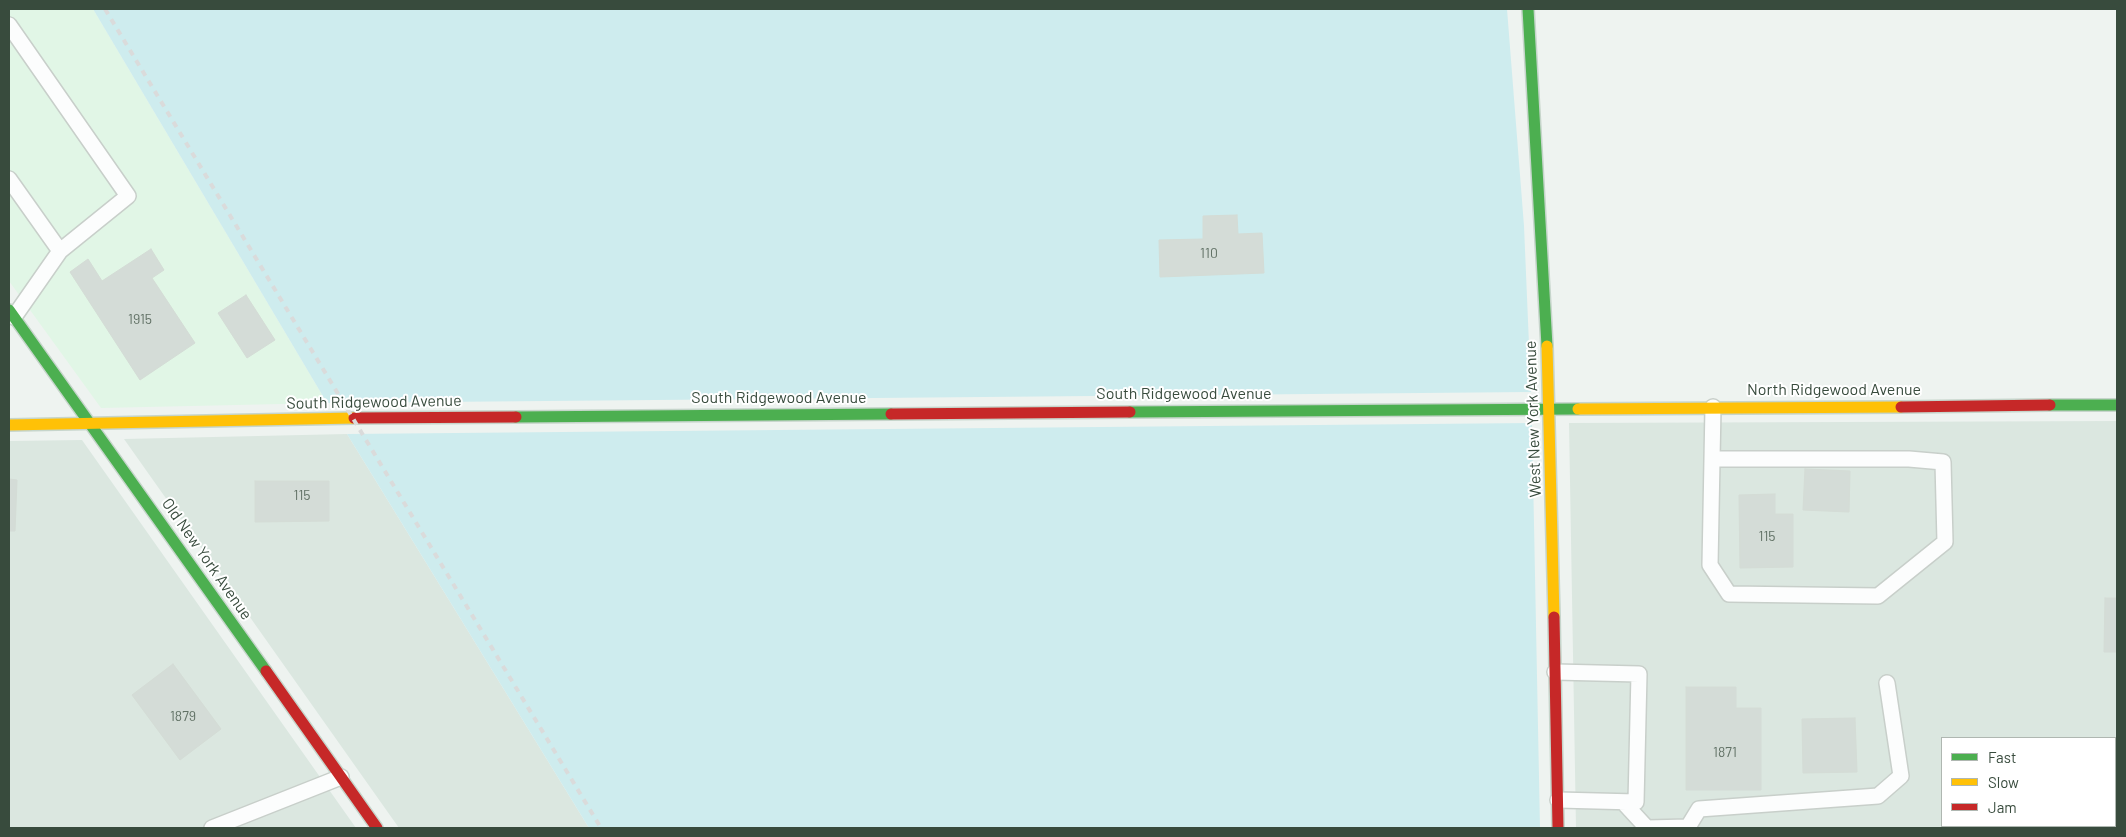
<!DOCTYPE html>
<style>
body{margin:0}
#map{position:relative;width:2126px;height:837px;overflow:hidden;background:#eef3f0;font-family:Barlow,sans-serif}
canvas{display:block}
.frame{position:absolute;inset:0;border:10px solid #384b3d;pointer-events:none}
.legend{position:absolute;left:1941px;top:737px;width:175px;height:90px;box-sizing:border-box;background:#fff;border:1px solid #afb7b1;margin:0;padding:6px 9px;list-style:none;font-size:15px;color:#384b3d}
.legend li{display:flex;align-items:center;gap:10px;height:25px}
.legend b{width:25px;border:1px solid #afb7b1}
</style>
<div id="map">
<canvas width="2126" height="837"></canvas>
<div class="frame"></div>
<ul class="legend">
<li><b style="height:6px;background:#4caf50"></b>Fast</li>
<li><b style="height:6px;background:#ffc107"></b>Slow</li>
<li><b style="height:6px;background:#c62828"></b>Jam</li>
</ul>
</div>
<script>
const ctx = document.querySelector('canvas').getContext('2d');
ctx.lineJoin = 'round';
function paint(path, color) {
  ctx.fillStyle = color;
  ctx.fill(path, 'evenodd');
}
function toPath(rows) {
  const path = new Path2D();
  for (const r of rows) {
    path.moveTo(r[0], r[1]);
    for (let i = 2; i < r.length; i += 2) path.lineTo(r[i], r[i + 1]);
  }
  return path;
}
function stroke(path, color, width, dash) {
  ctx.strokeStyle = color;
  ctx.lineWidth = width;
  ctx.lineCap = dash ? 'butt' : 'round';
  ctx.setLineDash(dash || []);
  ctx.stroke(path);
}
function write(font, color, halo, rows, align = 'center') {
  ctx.font = font + ' Barlow,sans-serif';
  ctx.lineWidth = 4;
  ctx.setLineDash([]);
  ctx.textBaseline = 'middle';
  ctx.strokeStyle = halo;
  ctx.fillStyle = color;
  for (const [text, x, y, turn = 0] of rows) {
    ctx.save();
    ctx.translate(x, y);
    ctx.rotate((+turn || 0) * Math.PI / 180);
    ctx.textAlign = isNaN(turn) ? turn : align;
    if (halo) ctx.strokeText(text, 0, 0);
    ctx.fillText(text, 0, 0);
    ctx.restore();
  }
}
paint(toPath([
 [2117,421,2117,828,1576,828,1569,423],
 [1942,738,2115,738,2115,826,1942,826],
 [347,434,589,828,399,828,124,439],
 [82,440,356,828,9,828,9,441]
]), '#dbe7e0');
paint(toPath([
 [9,9,93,9,327,403,101,408,9,281]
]), '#e1f6e6');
paint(toPath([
 [93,9,1507,9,1524,226,1531,392,327,403],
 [1532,423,1540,828,589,828,347,434]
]), '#ceecee');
const building = toPath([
 [1237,215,1238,234,1262,233,1264,273,1160,277,1159,240,1203,239,1203,216,1237,215],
 [151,249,164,270,152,278,195,343,140,380,70,272,88,259,102,281,151,249],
 [246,295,275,340,247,358,218,313,246,295],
 [1805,469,1850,471,1849,512,1803,510,1805,469],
 [9,479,17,480,15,531,9,531,9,479],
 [255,481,329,481,329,521,255,522,255,481],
 [1775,494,1775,514,1793,514,1793,567,1740,568,1739,495,1775,494],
 [2105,598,2117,598,2117,652,2104,652,2105,598],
 [173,664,221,729,180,760,132,695,173,664],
 [1686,687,1736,687,1736,708,1761,708,1761,790,1686,790,1686,687],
 [1855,718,1857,772,1803,773,1802,719,1855,718]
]);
paint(building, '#d4dcd7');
stroke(building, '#d4dcd6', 1);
const lane = toPath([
 [9,25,128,196,60,251,9,179],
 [14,317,60,251],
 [1712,459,1909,459,1943,462,1945,542,1878,596,1729,594,1710,565,1713,407],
 [1555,672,1639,674,1636,802,1558,800],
 [1623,802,1647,828,1688,827,1699,809,1878,796,1901,776,1887,683],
 [212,828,341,777]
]);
const fast = toPath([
 [1528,9,1547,346],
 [9,310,266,671],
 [2050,405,2117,405],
 [1130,412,1578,409],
 [516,417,891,414]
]);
const slow = toPath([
 [1547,346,1554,617],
 [1578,409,1901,407],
 [9,425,354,418]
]);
const jam = toPath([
 [1901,407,2050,405],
 [891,414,1130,412],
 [354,418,516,417],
 [1554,617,1558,828],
 [266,671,377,828]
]);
stroke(lane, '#c8cfca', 18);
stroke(fast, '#c6d5cb', 14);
stroke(slow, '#c6d5cb', 14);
stroke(jam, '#c6d5cb', 14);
stroke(lane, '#fcfdfd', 15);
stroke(fast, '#4caf50', 11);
stroke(slow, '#ffc107', 11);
stroke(jam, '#c62828', 11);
stroke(toPath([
 [105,9,601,828]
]), '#dadbdb', 4, [6, 6]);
write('14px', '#617165', null, [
 ["110",1209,253],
 ["1915",140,319],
 ["115",302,495],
 ["115",1767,536],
 ["1879",183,716],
 ["1871",1725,752]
]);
write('16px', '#384b3d', '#fff', [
 ["North Ridgewood Avenue",1834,390],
 ["South Ridgewood Avenue",1184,394],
 ["South Ridgewood Avenue",779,398],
 ["South Ridgewood Avenue",374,402,-1],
 ["West New York Avenue",1533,419,-92],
 ["Old New York Avenue",207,559,55]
]);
</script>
